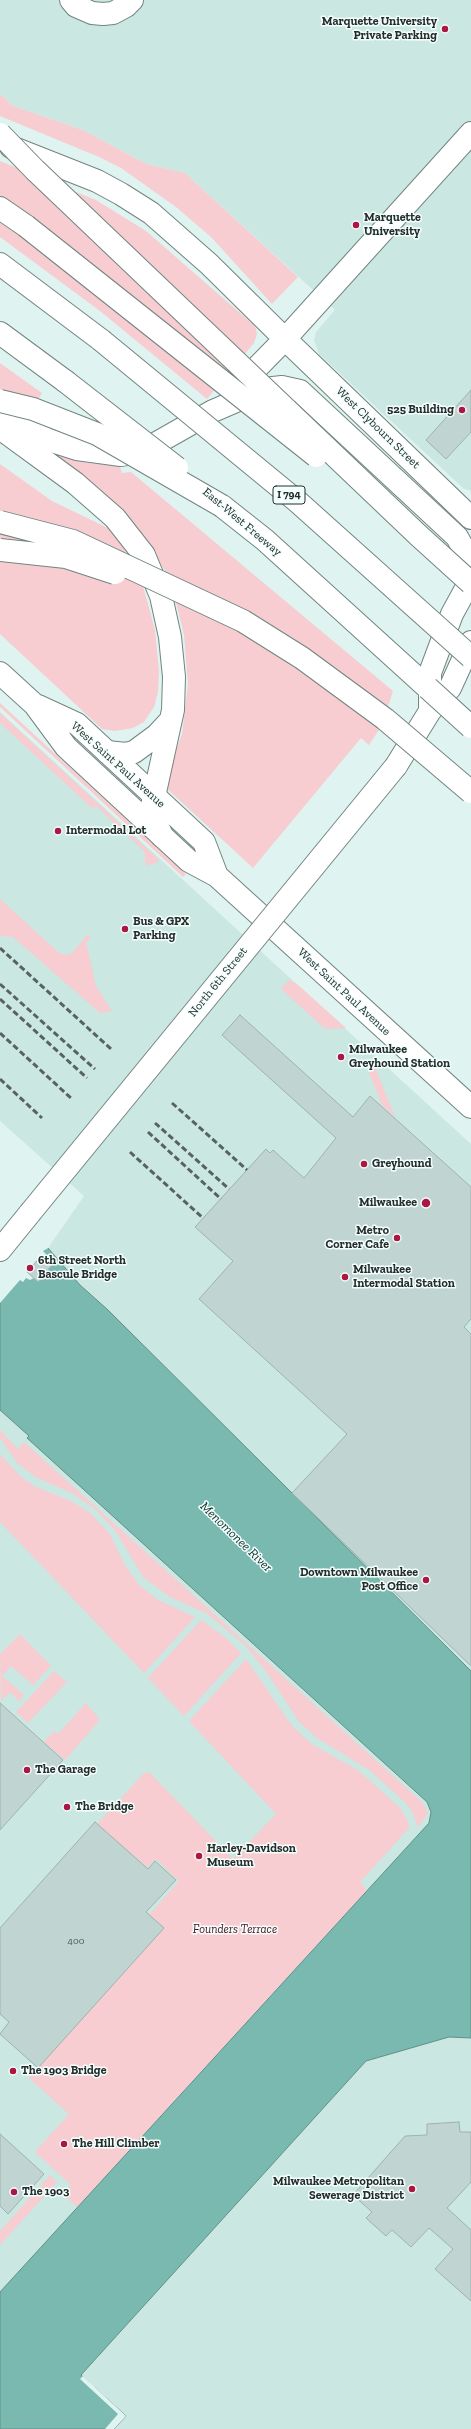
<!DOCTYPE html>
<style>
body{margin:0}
canvas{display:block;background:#dff4f0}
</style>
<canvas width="471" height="2429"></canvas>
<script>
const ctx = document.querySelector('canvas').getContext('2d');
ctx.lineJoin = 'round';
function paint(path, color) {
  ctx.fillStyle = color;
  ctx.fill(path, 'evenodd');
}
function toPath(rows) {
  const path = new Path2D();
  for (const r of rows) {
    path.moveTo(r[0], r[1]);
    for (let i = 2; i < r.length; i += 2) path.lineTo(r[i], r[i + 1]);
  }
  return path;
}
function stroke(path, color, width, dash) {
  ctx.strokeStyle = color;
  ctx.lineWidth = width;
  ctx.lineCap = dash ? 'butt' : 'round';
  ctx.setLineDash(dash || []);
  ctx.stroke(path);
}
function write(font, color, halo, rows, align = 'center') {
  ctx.font = font + ' "Zilla Slab",serif';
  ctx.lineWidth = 3;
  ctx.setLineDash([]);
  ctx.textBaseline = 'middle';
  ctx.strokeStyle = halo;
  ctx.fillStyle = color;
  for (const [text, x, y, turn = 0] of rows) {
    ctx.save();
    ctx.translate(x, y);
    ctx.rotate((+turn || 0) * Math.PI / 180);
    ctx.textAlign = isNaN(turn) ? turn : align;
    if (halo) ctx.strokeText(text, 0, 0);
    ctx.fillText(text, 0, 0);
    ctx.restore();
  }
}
paint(toPath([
 [0,0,471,0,471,491,464,489,319,354,314,340,316,332,335,310,185,173,146,164,83,130,13,106,0,94],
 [0,712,471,1144,471,1671,108,1310,80,1285,48,1248,84,1196,0,1121],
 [0,1410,427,1802,431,1811,429,1823,0,2292],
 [449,2037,471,2038,471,2429,114,2429,126,2416,81,2375,366,2061]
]), '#cbe7e2');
paint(toPath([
 [0,94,13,106,83,130,146,164,185,173,298,277,272,304,211,237,176,207,121,168,99,157,0,116],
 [0,161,96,200,146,231,255,326,257,334,254,343,207,399,100,311,0,237],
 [0,363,42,393,38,400,0,389],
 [59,455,88,463,119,464,122,473,131,472,393,691,382,725,369,745,361,738,253,868,164,786,182,734,188,684,184,635,170,578,133,523,99,488,57,457],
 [0,464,52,501,112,530,140,575,155,630,159,671,158,692,154,707,144,722,133,728,115,731,102,729,0,634],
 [0,703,186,874,183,877,0,707],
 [0,713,159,860,158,862,146,866,144,851,96,806,93,809,0,723],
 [0,899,58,952,65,955,72,953,88,934,91,937,86,942,96,986,112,1011,100,1013,13,937,0,936],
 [289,980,297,984,346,1028,328,1029,323,1027,281,989],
 [375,1067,395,1117,382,1105,369,1073],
 [0,1430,18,1449,24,1442,423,1803,428,1813,418,1827,412,1811,405,1802,369,1770,317,1738,300,1723,266,1671,245,1645,206,1613,170,1597,143,1577,115,1530,96,1510,72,1493,37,1478,18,1464,0,1438],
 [0,1454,21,1477,34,1486,71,1501,90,1513,110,1534,123,1562,139,1585,158,1600,195,1617,144,1673,0,1522],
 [201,1620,226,1638,241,1653,184,1716,148,1678],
 [20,1634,51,1666,33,1685,11,1666,2,1676,24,1695,19,1701,10,1692,1,1701,0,1654],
 [246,1659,292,1726,313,1745,356,1769,376,1786,401,1809,408,1822,409,1828,360,1882,367,1890,77,2207,63,2194,71,2185,35,2152,69,2114,29,2078,164,1928,149,1915,179,1881,156,1859,147,1867,97,1824,144,1773,149,1772,233,1859,276,1814,189,1721],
 [54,1671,67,1682,28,1723,16,1712],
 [86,1703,98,1717,99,1721,65,1760,44,1742,54,1731,58,1734],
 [50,2175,57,2182,0,2245,0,2231]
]), '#f7cdd1');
const water = toPath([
 [0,1203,48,1248,80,1285,108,1310,471,1671,471,2038,449,2037,366,2061,81,2375,126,2416,114,2429,0,2429,0,2292,429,1823,431,1812,427,1802,27,1438,29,1436,0,1410,0,1203]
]);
paint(water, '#7ab9af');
stroke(water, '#608f87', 1);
paint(toPath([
 [0,1201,50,1247,43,1251,46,1254,43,1257,45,1274,39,1281,34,1278,30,1280,26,1278,23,1282,20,1280,0,1303],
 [83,2376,126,2416,114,2429,105,2429,118,2414,80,2379]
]), '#dff4f0');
const building = toPath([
 [471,390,471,432,446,459,426,440,471,390],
 [240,1015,353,1117,370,1096,471,1187,471,1319,464,1327,471,1334,471,1666,292,1493,347,1434,199,1299,233,1261,195,1227,266,1149,270,1153,273,1150,304,1178,336,1138,222,1035,240,1015],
 [41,1256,52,1265,38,1282,27,1272,41,1256],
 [0,1703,63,1760,0,1830,0,1703],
 [95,1822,148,1869,155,1861,176,1880,146,1912,164,1928,38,2068,0,2034,9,2022,0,2014,0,1928,95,1822],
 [459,2122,460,2132,471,2132,471,2182,447,2208,471,2230,471,2301,435,2269,453,2249,429,2228,411,2247,392,2230,386,2236,366,2218,372,2212,353,2195,405,2136,427,2135,427,2124,459,2122],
 [0,2134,44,2174,8,2214,0,2206,0,2134]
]);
paint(building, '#c0d4d1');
stroke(building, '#9fb2ae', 1);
const street = toPath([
 [71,0,76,6,92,13,103,14,113,13,126,6,132,0]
]);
const secondary = toPath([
 [471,133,285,339,471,518],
 [0,673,35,705,66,747,162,836,189,861,217,876,471,1107],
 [38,706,77,724,204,842,217,876]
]);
const primary = toPath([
 [430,706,430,673,452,614,469,583],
 [396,766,430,711,450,688,471,642],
 [0,1250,30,1213]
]);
const highway = toPath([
 [11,147,97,181,121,194,151,213,209,264,285,339,237,388],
 [0,208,26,226],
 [0,264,101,340],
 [0,333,65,381],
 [0,415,49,440,77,449,121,455,141,452,213,411,264,389,282,387,300,391,457,537,470,560,469,583],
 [0,428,75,483,115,518,144,555,161,596,170,637,174,677,173,710,152,806,153,815,162,836],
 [222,506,265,540,428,688],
 [107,752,126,754,134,752,157,735,170,721]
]);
stroke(street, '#728581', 24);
stroke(secondary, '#728581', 24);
stroke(primary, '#728581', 24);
stroke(highway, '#728581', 24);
stroke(street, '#fff', 22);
stroke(secondary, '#fff', 22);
stroke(primary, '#fff', 22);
stroke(highway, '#fff', 22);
stroke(toPath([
 [0,948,111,1049],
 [0,984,95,1069],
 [0,999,87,1078],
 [0,1033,72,1099],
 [0,1079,42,1118],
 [172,1103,247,1170],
 [155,1123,229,1189],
 [148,1132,221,1199],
 [130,1152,203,1218]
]), '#576360', 3, [6, 3]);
const primaryBridge = toPath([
 [30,1213,396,766]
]);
const highwayBridge = toPath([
 [0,134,35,170,418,535,471,583],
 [26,226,316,456],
 [101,340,298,502,471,657],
 [65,381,177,468],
 [0,401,33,409,97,434,222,506],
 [0,522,73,541,243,621,302,658,385,719,471,792],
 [0,550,66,557,115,573],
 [428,688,471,727]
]);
stroke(primaryBridge, '#728581', 24, []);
stroke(highwayBridge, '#728581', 24, []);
stroke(primaryBridge, '#fff', 22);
stroke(highwayBridge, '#fff', 22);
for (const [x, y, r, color] of [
 [445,29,4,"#ab1642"],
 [356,225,4,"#ab1642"],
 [462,410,4,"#ab1642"],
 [58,831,4,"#ab1642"],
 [125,929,4,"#ab1642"],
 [341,1057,4,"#ab1642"],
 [364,1164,4,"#ab1642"],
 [426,1203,5,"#ab1642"],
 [397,1238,4,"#ab1642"],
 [30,1268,4,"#ab1642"],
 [345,1277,4,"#ab1642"],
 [426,1580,4,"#ab1642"],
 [27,1770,4,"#ab1642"],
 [67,1807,4,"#ab1642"],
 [199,1856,4,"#ab1642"],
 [13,2071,4,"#ab1642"],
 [64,2144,4,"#ab1642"],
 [412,2189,4,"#ab1642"],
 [14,2192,4,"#ab1642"]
]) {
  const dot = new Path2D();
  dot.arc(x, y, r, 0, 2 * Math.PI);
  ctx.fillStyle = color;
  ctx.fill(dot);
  stroke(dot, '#f3fffd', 1.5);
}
write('10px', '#4c5754', null, [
 ["400",76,1941]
]);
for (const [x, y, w] of [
 [289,495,32]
]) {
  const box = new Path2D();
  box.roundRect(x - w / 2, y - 9, w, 18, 3);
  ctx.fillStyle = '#f3fffd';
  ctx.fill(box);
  stroke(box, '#252d2b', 1);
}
write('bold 11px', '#252d2b', null, [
 ["I 794",289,495]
]);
write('bold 12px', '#252d2b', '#f3fffd', [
 ["Marquette University",437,22,"right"],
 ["Private Parking",437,36,"right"],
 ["Marquette",364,218],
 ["University",364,232],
 ["525 Building",454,410,"right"],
 ["Intermodal Lot",66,831],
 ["Bus & GPX",133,922],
 ["Parking",133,936],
 ["Milwaukee",349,1050],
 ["Greyhound Station",349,1064],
 ["Greyhound",372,1164],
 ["Milwaukee",417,1203,"right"],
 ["Metro",389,1231,"right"],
 ["Corner Cafe",389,1245,"right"],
 ["6th Street North",38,1261],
 ["Bascule Bridge",38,1275],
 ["Milwaukee",353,1270],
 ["Intermodal Station",353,1284],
 ["Downtown Milwaukee",418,1573,"right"],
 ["Post Office",418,1587,"right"],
 ["The Garage",35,1770],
 ["The Bridge",75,1807],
 ["Harley-Davidson",207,1849],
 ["Museum",207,1863],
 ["The 1903 Bridge",21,2071],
 ["The Hill Climber",72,2144],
 ["Milwaukee Metropolitan",404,2182,"right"],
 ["Sewerage District",404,2196,"right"],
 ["The 1903",22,2192]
], 'left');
write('12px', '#252d2b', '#f3fffd', [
 ["West Clybourn Street",378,428,44],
 ["East-West Freeway",242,522,40],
 ["West Saint Paul Avenue",118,765,42],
 ["North 6th Street",218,982,-51],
 ["West Saint Paul Avenue",344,992,43]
]);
write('italic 12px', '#4e0c1d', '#f3fffd', [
 ["Founders Terrace",235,1930]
]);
write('italic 13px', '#10302c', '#f3fffd', [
 ["Menomonee River",236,1537,44]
]);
</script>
